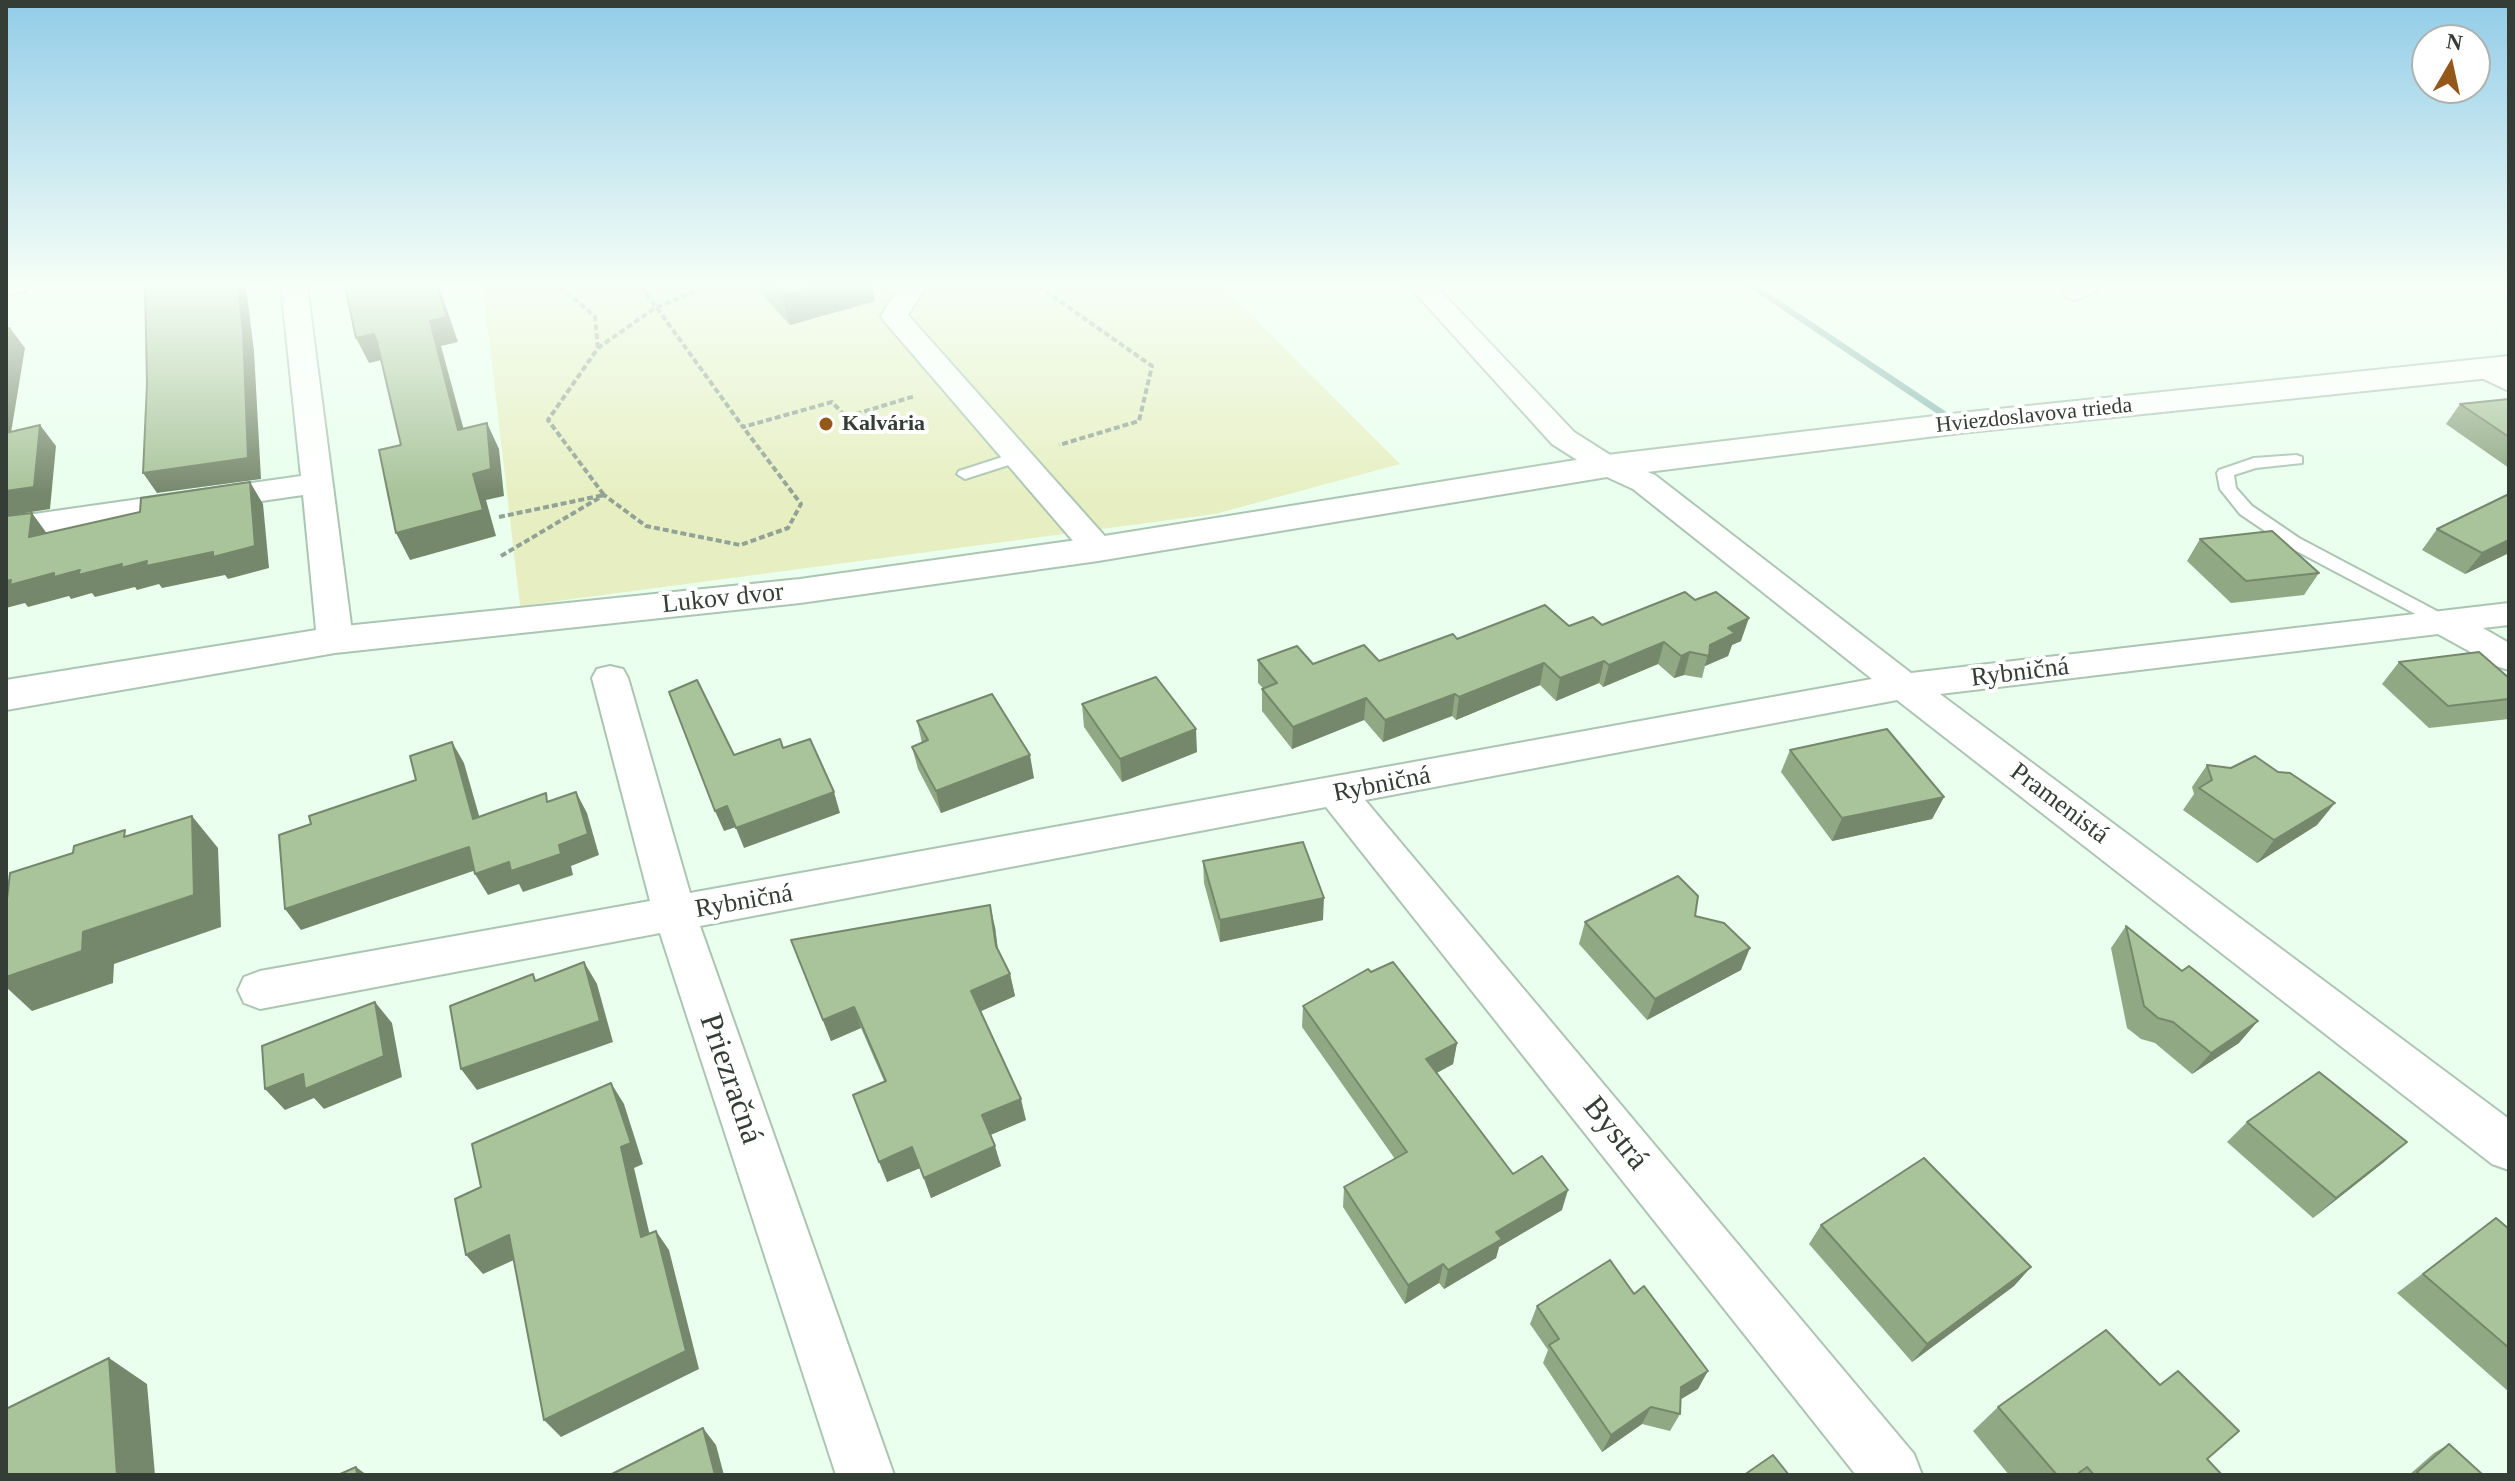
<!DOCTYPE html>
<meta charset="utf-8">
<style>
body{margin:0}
#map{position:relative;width:2515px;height:1481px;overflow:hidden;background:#eaffee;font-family:"Times New Roman",serif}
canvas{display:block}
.frame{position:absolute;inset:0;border:8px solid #343e36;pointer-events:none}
.north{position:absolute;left:2411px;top:24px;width:80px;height:80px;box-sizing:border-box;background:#fff;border:2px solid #aeb2af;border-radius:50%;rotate:9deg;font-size:22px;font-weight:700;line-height:32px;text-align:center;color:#343e36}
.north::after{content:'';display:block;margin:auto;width:28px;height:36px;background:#945819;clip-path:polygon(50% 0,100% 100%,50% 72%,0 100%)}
</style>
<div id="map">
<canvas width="2515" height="1481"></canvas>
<div class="frame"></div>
<div class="north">N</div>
</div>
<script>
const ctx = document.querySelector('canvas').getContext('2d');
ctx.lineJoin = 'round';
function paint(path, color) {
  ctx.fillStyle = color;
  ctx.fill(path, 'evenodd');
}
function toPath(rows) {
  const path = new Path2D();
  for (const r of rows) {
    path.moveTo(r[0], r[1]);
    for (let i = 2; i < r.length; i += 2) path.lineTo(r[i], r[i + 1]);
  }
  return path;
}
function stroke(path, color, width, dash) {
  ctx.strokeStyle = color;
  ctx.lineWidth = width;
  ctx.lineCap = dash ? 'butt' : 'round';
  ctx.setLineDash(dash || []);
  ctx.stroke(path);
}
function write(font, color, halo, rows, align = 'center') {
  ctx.font = font + ' "Times New Roman",serif';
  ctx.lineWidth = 8;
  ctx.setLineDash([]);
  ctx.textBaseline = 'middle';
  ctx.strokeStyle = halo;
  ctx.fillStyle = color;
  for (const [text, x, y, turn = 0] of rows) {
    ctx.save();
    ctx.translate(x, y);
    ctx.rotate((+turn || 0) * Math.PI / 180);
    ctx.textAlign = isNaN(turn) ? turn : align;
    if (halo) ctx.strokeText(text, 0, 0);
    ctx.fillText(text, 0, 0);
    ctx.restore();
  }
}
paint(toPath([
 [483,286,1222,286,1400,464,1215,514,520,606]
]), '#e7efc2');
paint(toPath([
 [1747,286,1758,286,1948,413,1947,415,1939,415,1747,286]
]), '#8cbab3');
const lane = toPath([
 [1018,452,1026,457,1024,460,965,479,957,474,959,471,1018,452],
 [2296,455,2302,457,2302,463,2256,468,2234,475,2236,488,2252,506,2299,538,2450,618,2453,622,2450,626,2438,626,2287,546,2240,514,2220,489,2217,473,2219,470,2254,458,2296,455]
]);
const street = toPath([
 [6,286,28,286,24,291,6,296,6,286],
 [281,286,307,286,353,640,347,648,335,652,323,648,317,640,303,495,6,538,6,518,301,476,281,286],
 [900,286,926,286,908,315,1110,542,1114,549,1110,556,1098,559,1086,556,885,322,881,316,900,286],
 [1409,286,1436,286,1574,432,1618,460,1655,475,1911,673,2509,603,2509,625,2483,628,2509,643,2509,670,2496,666,2438,634,1940,694,2509,1119,2509,1170,2492,1164,1897,700,1365,800,1914,1454,1922,1475,1856,1475,1326,807,700,926,894,1475,836,1475,660,933,260,1009,244,1003,238,990,244,977,260,971,650,901,592,678,597,669,610,666,623,669,628,678,690,893,1872,679,1633,489,1596,472,1552,444,1409,286],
 [2100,286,2096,291,2075,300,2066,297,2062,292,2067,286,2100,286],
 [2485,361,2509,371,2509,391,2475,375,2471,369,2475,363,2485,361]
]);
const secondary = toPath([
 [2509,356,2509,376,1960,433,1607,477,1098,561,800,603,335,653,6,710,6,680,335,627,800,579,1098,537,1607,455,1960,413,2509,356]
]);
stroke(lane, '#acc5b2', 4);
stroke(street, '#acc5b2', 4);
stroke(secondary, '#acc5b2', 4);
stroke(toPath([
 [560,286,595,317,598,348],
 [641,286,743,427,832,402,846,417,915,396],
 [1038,286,1152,366,1139,421,1059,445],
 [499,517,604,495,548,420,598,348,655,308,708,286],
 [501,556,604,495,646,526,740,545,788,528,801,504,743,427]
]), '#92a295', 4, [6, 3]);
paint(lane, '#fff');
paint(street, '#fff');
paint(secondary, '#fff');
paint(toPath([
 [754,286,872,286,875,301,790,325],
 [2509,399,2509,468,2446,424,2460,404],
 [2509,494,2509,553,2465,574,2422,550,2437,529],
 [2200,539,2319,573,2304,595,2231,603,2187,561],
 [1569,626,1741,641,1732,645,1728,656,1705,666,1702,678,1684,675,1674,678,1658,664,1603,687,1599,683,1556,701,1540,685,1456,720,1452,716,1383,742,1364,720,1292,749,1262,711,1262,689,1263,688,1258,683,1258,660,1313,664,1379,661,1457,639],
 [2399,662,2509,678,2509,719,2429,728,2382,684],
 [1082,704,1197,752,1122,782,1084,727],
 [917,721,1034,778,941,813,918,769,912,747,922,743],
 [1790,750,1944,797,1932,819,1832,841,1781,772],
 [2207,765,2231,768,2278,772,2317,825,2257,863,2183,810,2194,794,2192,787],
 [1203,861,1323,920,1220,942,1204,883],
 [1695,916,1741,970,1647,1020,1579,944,1585,922],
 [2126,926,2239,1043,2192,1074,2155,1043,2141,1039,2127,1028,2111,948],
 [995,927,998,950,1010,974,1015,996,980,1011,1026,1120,990,1135,1001,1166,931,1198,920,1168,887,1182,884,1081,861,1028,831,1041,791,940],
 [1303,1006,1457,1043,1453,1064,1437,1073,1513,1174,1562,1210,1499,1247,1496,1258,1444,1289,1439,1283,1405,1304,1343,1207,1344,1187,1395,1159,1302,1027],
 [2247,1122,2384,1162,2313,1218,2227,1142],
 [2496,1218,2509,1229,2509,1392,2397,1293],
 [1821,1225,2031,1267,2014,1286,1912,1362,1809,1244],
 [1537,1306,1698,1389,1681,1399,1680,1414,1670,1431,1642,1424,1602,1452,1543,1363,1548,1350,1530,1324],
 [1998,1407,2207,1459,2222,1475,2009,1475,1973,1431],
 [2449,1444,2483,1475,2409,1475,2434,1453]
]), '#91a884');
paint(toPath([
 [238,286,246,286,254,351,261,479,157,493,143,473],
 [436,286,439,286,458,342,441,346,471,456,458,430,430,321],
 [818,286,872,286,875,301,790,325,782,296],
 [10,328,25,348,7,457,6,352],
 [374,334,386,359,369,363,356,338],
 [487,423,499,449,504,496,486,500,496,536,410,560,396,533],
 [40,425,56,446,50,509,6,516,6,491],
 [250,482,263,504,269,568,228,579,225,575,162,588,159,584,137,590,135,587,95,597,92,593,71,599,69,596,28,607,25,603,6,608,6,581],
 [32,513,48,535,29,537],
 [2509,540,2509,553,2465,574,2482,553],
 [1749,618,1741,641,1732,645,1728,656,1705,666,1710,645,1728,628],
 [1664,642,1658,664,1603,687,1609,665],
 [1690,652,1684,675,1674,678,1681,656],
 [1604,661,1599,683,1556,701,1560,678],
 [1544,663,1540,685,1456,720,1459,697],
 [1455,694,1452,716,1383,742,1385,720],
 [1366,698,1364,720,1292,749,1293,727],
 [1196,729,1197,752,1122,782,1120,759],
 [452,742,464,763,486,840,473,819],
 [1030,755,1034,778,941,813,936,791],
 [576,792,587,813,599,855,571,866,573,875,523,892,519,884,488,895,475,874,559,845],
 [834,792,840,813,744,848,736,828],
 [1944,797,1932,819,1832,841,1842,818],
 [2335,803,2317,825,2257,863,2274,840],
 [727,806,736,827,724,831,715,811],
 [192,816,218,848,221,927,114,964,113,983,32,1011,6,987,6,977,83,932],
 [469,847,482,868,301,930,285,909],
 [1324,898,1323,920,1220,942,1220,920],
 [990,905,995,927,1000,967,996,946],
 [1750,948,1741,970,1647,1020,1655,999],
 [584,962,597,984,613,1042,477,1090,461,1069],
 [1010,974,1015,996,977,1013,971,991],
 [375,1002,392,1023,402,1077,324,1109,314,1098,285,1110,265,1089],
 [854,1007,861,1028,831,1041,823,1020],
 [2258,1021,2239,1043,2192,1074,2211,1053],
 [1457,1043,1453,1064,1423,1080,1426,1059],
 [611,1083,624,1104,643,1164,634,1168,655,1257,641,1237,621,1147],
 [1021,1099,1026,1120,988,1136,982,1115],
 [2407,1142,2384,1162,2313,1218,2336,1198],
 [995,1146,1001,1166,931,1198,924,1178],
 [912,1147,920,1168,887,1182,879,1162],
 [1568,1190,1562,1210,1499,1247,1496,1258,1444,1289,1448,1270,1496,1232],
 [656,1231,669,1250,699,1369,561,1437,544,1420],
 [509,1235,525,1255,483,1274,466,1255],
 [1443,1264,1439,1283,1405,1304,1408,1285],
 [2031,1267,2014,1286,1912,1362,1927,1344],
 [109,1358,147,1384,155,1475,117,1475],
 [1708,1371,1698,1389,1671,1405,1681,1387],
 [1651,1407,1642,1424,1602,1452,1611,1435],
 [703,1428,716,1445,724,1475,715,1475],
 [356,1467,367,1475,357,1475]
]), '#76886c');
const building = toPath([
 [145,286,238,286,243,331,248,458,143,473,147,384,145,286],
 [345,286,436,286,447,317,430,321,458,430,487,423,491,469,473,474,483,510,396,533,379,450,401,445,377,342,374,334,356,338,345,286],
 [773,286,818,286,782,296,773,286],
 [10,328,6,352,6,329,10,328],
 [2509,399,2509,437,2460,404,2509,399],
 [40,425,34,487,6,491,6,433,40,425],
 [250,482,255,546,213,557,213,552,146,566,147,561,121,568,122,564,78,575,80,570,54,577,54,573,10,585,11,580,6,581,6,516,32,513,29,537,140,512,141,498,250,482],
 [2509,494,2509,540,2482,553,2437,529,2509,494],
 [2272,531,2319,573,2246,581,2200,539,2272,531],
 [1685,592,1695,600,1716,592,1749,618,1728,628,1735,633,1710,645,1709,656,1690,652,1681,656,1664,642,1609,665,1604,661,1560,678,1544,663,1459,697,1455,694,1385,720,1366,698,1293,727,1262,689,1277,683,1258,660,1297,646,1313,664,1364,645,1379,661,1453,634,1457,639,1545,605,1569,626,1593,617,1602,625,1685,592],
 [2479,652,2509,678,2509,699,2448,706,2399,662,2479,652],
 [1156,677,1196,729,1120,759,1082,704,1156,677],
 [697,680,734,755,780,739,783,748,810,739,834,792,736,828,727,806,715,811,669,692,697,680],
 [992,694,1030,755,936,791,912,747,928,740,917,721,992,694],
 [1887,729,1944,797,1842,818,1790,750,1887,729],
 [452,742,473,819,546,793,547,802,576,792,588,834,559,845,561,854,511,871,509,862,475,874,469,847,285,909,279,835,311,824,309,816,416,780,410,756,452,742],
 [2255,756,2278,772,2290,773,2335,803,2274,840,2199,788,2212,780,2207,765,2231,768,2255,756],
 [192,816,194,895,83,932,82,951,6,977,6,908,10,873,73,853,74,846,125,830,124,837,192,816],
 [1303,842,1324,898,1220,920,1203,861,1303,842],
 [1678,876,1698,896,1695,916,1724,923,1750,948,1655,999,1585,922,1678,876],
 [990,905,996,946,1010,974,971,991,1021,1099,982,1115,995,1146,924,1178,912,1147,879,1162,853,1095,886,1081,854,1007,823,1020,791,940,990,905],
 [2126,926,2182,971,2189,966,2258,1021,2211,1053,2173,1022,2158,1018,2144,1006,2126,926],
 [584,962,600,1021,461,1069,450,1006,533,974,535,981,584,962],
 [1393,962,1457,1043,1426,1059,1513,1174,1542,1156,1568,1190,1496,1232,1502,1239,1448,1270,1443,1264,1408,1285,1344,1187,1407,1152,1303,1006,1368,969,1371,972,1393,962],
 [375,1002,384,1056,305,1089,303,1074,265,1089,262,1046,375,1002],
 [2319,1072,2407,1142,2336,1198,2247,1122,2319,1072],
 [611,1083,631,1143,621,1147,641,1237,656,1231,686,1351,544,1420,509,1235,466,1255,455,1199,481,1187,472,1144,611,1083],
 [1924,1158,2031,1267,1927,1344,1821,1225,1924,1158],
 [2496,1218,2509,1229,2509,1348,2423,1274,2496,1218],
 [1610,1260,1634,1294,1644,1286,1708,1371,1681,1387,1680,1414,1651,1407,1611,1435,1549,1345,1559,1339,1537,1306,1610,1260],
 [2106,1330,2160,1385,2178,1371,2239,1431,2207,1459,2222,1475,2094,1475,2087,1467,2076,1475,2057,1475,1998,1407,2106,1330],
 [109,1358,117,1475,6,1475,6,1409,109,1358],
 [703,1428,715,1475,610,1475,703,1428],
 [2449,1444,2483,1475,2420,1475,2417,1472,2449,1444],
 [1773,1455,1789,1475,1744,1475,1773,1455],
 [356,1467,357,1475,338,1475,356,1467]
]);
paint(building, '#a9c39a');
stroke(building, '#76886c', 2);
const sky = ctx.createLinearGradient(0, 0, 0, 493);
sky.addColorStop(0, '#92cce8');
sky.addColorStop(0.58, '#f6fff7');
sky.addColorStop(1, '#f6fff700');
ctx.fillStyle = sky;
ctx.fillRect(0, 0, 2515, 493);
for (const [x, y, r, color] of [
 [826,424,8,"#945819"]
]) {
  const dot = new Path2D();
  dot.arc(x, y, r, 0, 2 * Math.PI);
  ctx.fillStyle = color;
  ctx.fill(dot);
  stroke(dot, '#fff', 3);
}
write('22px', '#343e36', '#fff', [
 ["Hviezdoslavova trieda",2034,416,-6]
]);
write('bold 22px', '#343e36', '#fff', [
 ["Kalvária",842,424]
], 'left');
write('26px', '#343e36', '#fff', [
 ["Lukov dvor",723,599,-6],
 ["Rybničná",2020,673,-7],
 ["Rybničná",1382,785,-11],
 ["Pramenistá",2059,804,37],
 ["Rybničná",744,902,-10]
]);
write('32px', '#343e36', '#fff', [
 ["Priezračná",730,1079,71],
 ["Bystrá",1615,1134,51]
]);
</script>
